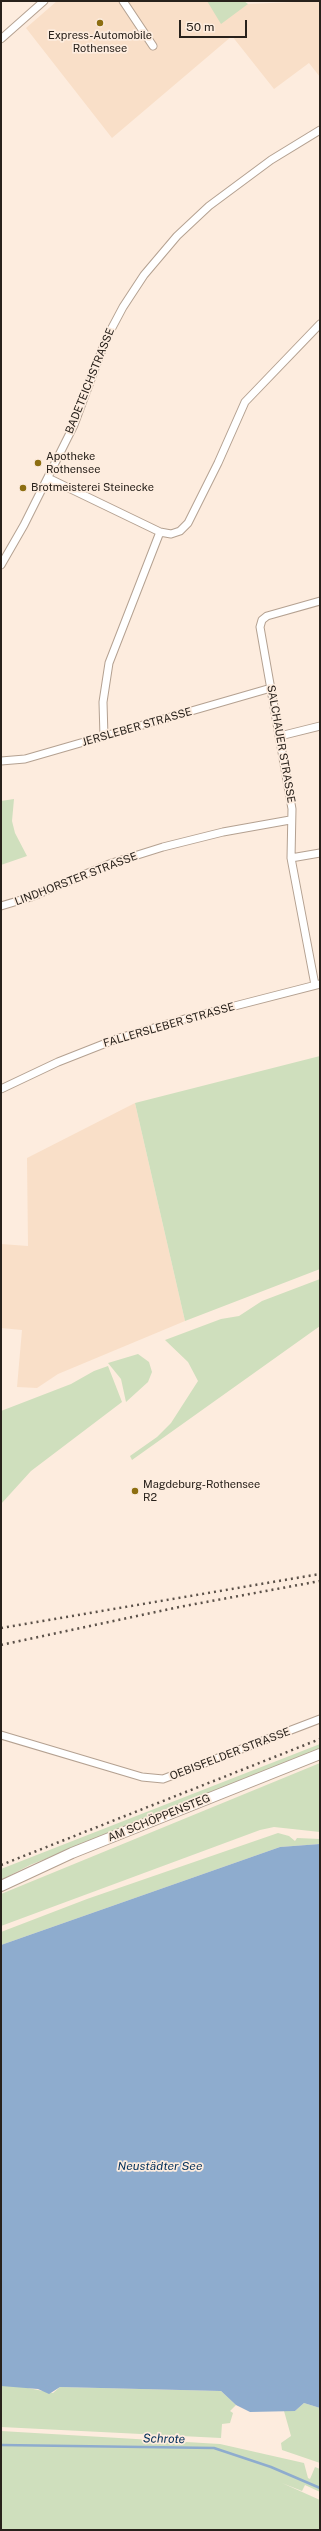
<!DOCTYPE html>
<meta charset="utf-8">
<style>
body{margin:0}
#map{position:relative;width:321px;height:2531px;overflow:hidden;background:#fdecde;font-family:"Public Sans",sans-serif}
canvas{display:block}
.frame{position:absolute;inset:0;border:2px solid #28211b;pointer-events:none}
.scale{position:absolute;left:179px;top:20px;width:68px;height:18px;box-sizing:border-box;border:2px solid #28211b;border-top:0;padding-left:5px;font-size:12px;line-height:14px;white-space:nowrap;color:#28211b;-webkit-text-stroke:3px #fdecde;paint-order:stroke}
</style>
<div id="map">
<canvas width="321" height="2531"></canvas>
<div class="frame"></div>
<div class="scale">50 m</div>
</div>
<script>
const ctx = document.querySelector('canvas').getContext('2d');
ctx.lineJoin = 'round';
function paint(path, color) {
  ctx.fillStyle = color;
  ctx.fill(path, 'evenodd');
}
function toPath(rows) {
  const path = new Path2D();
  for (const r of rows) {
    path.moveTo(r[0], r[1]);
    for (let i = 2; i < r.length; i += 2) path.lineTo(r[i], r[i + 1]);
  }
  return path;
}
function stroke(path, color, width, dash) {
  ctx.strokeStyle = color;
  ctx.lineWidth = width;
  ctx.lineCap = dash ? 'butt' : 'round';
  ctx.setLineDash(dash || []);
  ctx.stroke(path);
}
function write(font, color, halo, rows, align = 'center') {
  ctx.font = font + ' "Public Sans",sans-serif';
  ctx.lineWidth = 3.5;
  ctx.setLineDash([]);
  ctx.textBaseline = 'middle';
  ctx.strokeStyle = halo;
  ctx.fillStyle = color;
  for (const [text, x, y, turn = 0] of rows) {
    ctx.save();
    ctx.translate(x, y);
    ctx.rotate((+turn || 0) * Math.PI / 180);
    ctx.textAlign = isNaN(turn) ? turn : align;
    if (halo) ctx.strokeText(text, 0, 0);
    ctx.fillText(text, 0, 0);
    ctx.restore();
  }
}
paint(toPath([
 [57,1,242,1,246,4,320,1,320,77,309,63,274,89,232,36,112,138,26,28],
 [135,1103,185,1321,58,1374,37,1388,17,1387,22,1330,1,1328,1,1244,28,1246,27,1158]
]), '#f9dfc8');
paint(toPath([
 [207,1,244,1,248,4,221,24],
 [14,799,12,821,15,833,27,856,1,865,1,801],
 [320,1056,320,1269,185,1321,135,1103],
 [320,1279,320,1326,132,1460,130,1456,157,1437,171,1423,198,1381,188,1362,165,1340,221,1319,239,1316,262,1301],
 [138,1354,149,1362,152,1372,148,1382,126,1402,121,1379,108,1363],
 [108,1366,122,1402,31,1471,1,1504,1,1411,71,1384,94,1371],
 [320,1744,320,1750,30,1865,1,1880,1,1869],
 [320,1763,320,1832,274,1827,260,1830,1,1926,1,1894],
 [278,1833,289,1836,295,1841,297,1838,320,1839,320,1844,280,1847,1,1945,1,1932,87,1899],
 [1,2386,18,2386,53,2393,60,2387,221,2391,236,2405,230,2411,233,2413,230,2423,222,2424,221,2438,1,2427],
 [304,2403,320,2408,320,2463,282,2450,281,2443,291,2436,284,2411,295,2411],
 [1,2431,220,2444,304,2463,308,2478,310,2479,315,2467,320,2469,320,2492,305,2485,302,2491,282,2483,320,2500,320,2530,1,2530]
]), '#cfdfbd');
paint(toPath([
 [320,1844,320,2408,304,2403,295,2411,250,2412,236,2405,221,2391,60,2387,49,2394,38,2389,1,2386,1,1945,280,1847]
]), '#8eacce');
stroke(toPath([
 [1,2445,214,2448,271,2467,320,2488]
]), '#8eacce', 2.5);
const street = toPath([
 [123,1,153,46],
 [1,39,44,1],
 [48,478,160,532,171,534,180,531,188,523,218,463,245,402,320,324],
 [1,565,24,525,74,425,106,339,123,307,144,275,177,236,209,206,271,160,320,130],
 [280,736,320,726],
 [104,737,103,702,109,663,160,532],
 [1,761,25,759,271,688],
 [291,858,320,853],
 [1,906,31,897,112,863,163,847,223,832,290,820],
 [315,985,291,858,292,809,260,627,262,620,267,616,320,601],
 [1,1089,58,1062,119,1038,188,1018,320,984],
 [1,1735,142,1777,163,1779,320,1719]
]);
const secondary = toPath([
 [1,1886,72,1853,320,1754]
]);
stroke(street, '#b4a191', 9);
stroke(secondary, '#b4a191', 12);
stroke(street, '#fff', 7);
stroke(secondary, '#fff', 10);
stroke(toPath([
 [1,1628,320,1574],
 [1,1645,179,1607,320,1581],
 [1,1865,320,1739]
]), '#5b5149', 2.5, [2, 4]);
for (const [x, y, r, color] of [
 [100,23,4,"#8d6e11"],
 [38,463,4,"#8d6e11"],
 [23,488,4,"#8d6e11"],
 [135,1491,4,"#8d6e11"]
]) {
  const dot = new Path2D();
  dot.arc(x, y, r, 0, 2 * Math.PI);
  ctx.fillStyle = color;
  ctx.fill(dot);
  stroke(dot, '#fdecde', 1.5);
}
write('11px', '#28211b', '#fdecde', [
 ["Express-Automobile",100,36,"center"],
 ["Rothensee",100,49,"center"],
 ["Apotheke",46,457],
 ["Rothensee",46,470],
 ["Brotmeisterei Steinecke",31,488],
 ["Magdeburg-Rothensee",143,1485],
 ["R2",143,1498]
], 'left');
write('11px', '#28211b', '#fdecde', [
 ["BADETEICHSTRASSE",90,381,-68],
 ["JERSLEBER STRASSE",137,727,-16],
 ["SALCHAUER STRASSE",281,744,80],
 ["LINDHORSTER STRASSE",76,879,-21],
 ["FALLERSLEBER STRASSE",169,1025,-16],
 ["OEBISFELDER STRASSE",230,1754,-21],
 ["AM SCHÖPPENSTEG",159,1818,-22]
]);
write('italic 12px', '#03305b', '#fdecde', [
 ["Neustädter See",160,2166],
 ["Schrote",164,2439,1]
]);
</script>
